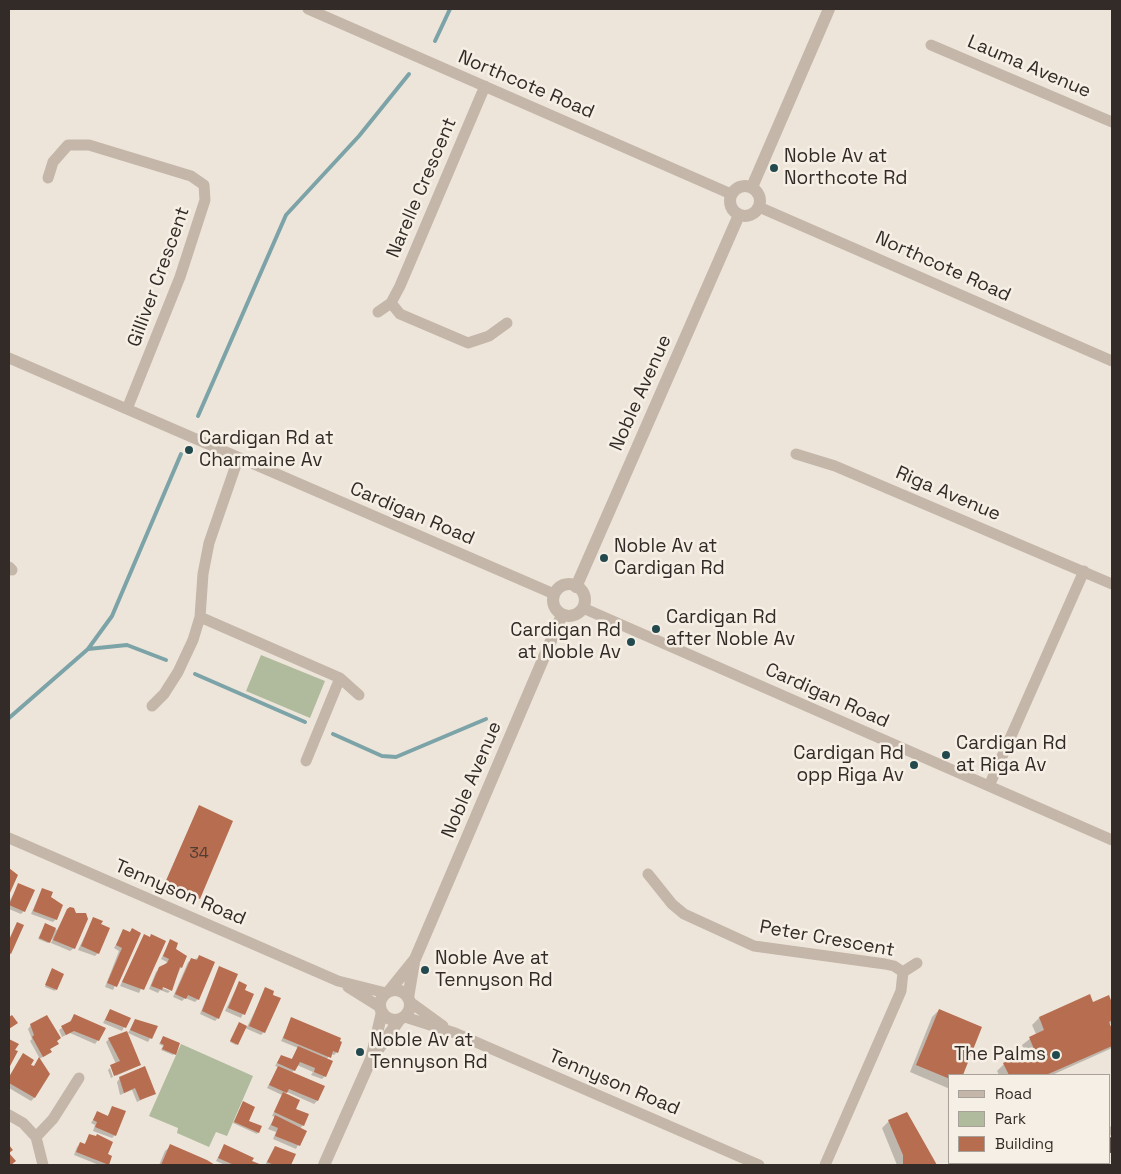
<!DOCTYPE html>
<style>
body{margin:0}
#map{position:relative;width:1121px;height:1174px;overflow:hidden;background:#eee5da;font-family:"Space Grotesk",sans-serif}
canvas{display:block}
.frame{position:absolute;inset:0;border:10px solid #322b27;pointer-events:none}
.legend{position:absolute;left:948px;top:1074px;width:162px;height:90px;box-sizing:border-box;background:#f6efe5;border:1px solid #a8a199;margin:0;padding:6px 9px;list-style:none;font-size:15px;color:#322b27}
.legend li{display:flex;align-items:center;gap:10px;height:25px}
.legend b{width:25px;border:1px solid #a8a199}
</style>
<div id="map">
<canvas width="1121" height="1174"></canvas>
<div class="frame"></div>
<ul class="legend">
<li><b style="height:6px;background:#c4b6a8"></b>Road</li>
<li><b style="height:14px;background:#afbb9c"></b>Park</li>
<li><b style="height:14px;background:#b76d4f"></b>Building</li>
</ul>
</div>
<script>
const ctx = document.querySelector('canvas').getContext('2d');
ctx.lineJoin = 'round';
function paint(path, color) {
  ctx.fillStyle = color;
  ctx.fill(path, 'evenodd');
}
function toPath(rows) {
  const path = new Path2D();
  for (const r of rows) {
    if (r.length === 3) {
      path.moveTo(r[0] + r[2], r[1]);
      path.arc(r[0], r[1], r[2], 0, 2 * Math.PI);
      continue;
    }
    path.moveTo(r[0], r[1]);
    for (let i = 2; i < r.length; i += 2) path.lineTo(r[i], r[i + 1]);
  }
  return path;
}
function stroke(path, color, width, dash) {
  ctx.strokeStyle = color;
  ctx.lineWidth = width;
  ctx.lineCap = dash ? 'butt' : 'round';
  ctx.setLineDash(dash || []);
  ctx.stroke(path);
}
function write(font, color, halo, rows, align = 'center') {
  ctx.font = font + ' "Space Grotesk",sans-serif';
  ctx.lineWidth = 5;
  ctx.setLineDash([]);
  ctx.textBaseline = 'middle';
  ctx.strokeStyle = halo;
  ctx.fillStyle = color;
  for (const [text, x, y, turn = 0] of rows) {
    ctx.save();
    ctx.translate(x, y);
    ctx.rotate((+turn || 0) * Math.PI / 180);
    ctx.textAlign = isNaN(turn) ? turn : align;
    if (halo) ctx.strokeText(text, 0, 0);
    ctx.fillText(text, 0, 0);
    ctx.restore();
  }
}
paint(toPath([
 [261,655,325,681,310,718,246,691],
 [181,1044,253,1076,227,1136,216,1132,209,1147,177,1133,178,1128,149,1116]
]), '#afbb9c');
paint(toPath([
 [198,808,199,898,198,900,164,885],
 [19,884,24,911,21,914,9,909,9,902],
 [42,889,50,898,56,900,56,919,53,922,31,914],
 [68,909,78,916,81,913,86,915,74,948,70,951,51,943,53,938,48,943,38,939,45,924,57,930],
 [93,919,98,953,95,956,78,950],
 [124,930,129,933,132,930,140,933,113,990,105,987,119,951,114,948],
 [144,936,149,938,151,936,164,941,139,993,120,986],
 [170,941,181,967,171,989,157,986,170,991,168,993,160,990,158,993,149,989,156,972,165,965,167,962,161,959],
 [200,957,198,999,195,1002,185,998,182,1001,173,997,188,962],
 [219,967,218,1018,215,1021,200,1014],
 [51,971,62,974,55,991,45,987],
 [239,983,243,991,252,994,241,1018,225,1011],
 [266,989,264,1032,261,1035,245,1028,236,1045,230,1042,239,1024,247,1027],
 [1089,996,1093,1003,1108,997,1112,1007,1112,1022,1109,1025,1112,1032,1112,1047,1110,1049,1052,1075,999,1075,997,1071,1004,1064,1026,1054,1022,1045,1036,1034,1032,1025,1039,1018],
 [110,1010,129,1018,122,1031,103,1023],
 [939,1010,981,1027,961,1075,950,1075,950,1089,910,1072,932,1017],
 [74,1015,98,1040,95,1044,70,1033,62,1037,59,1030,69,1023],
 [292,1019,337,1052,334,1055,331,1054,326,1060,325,1076,322,1079,311,1075,313,1072,297,1065,292,1073,317,1101,314,1104,287,1092,284,1094,303,1125,300,1129,305,1131,296,1149,273,1139,276,1132,268,1129,275,1117,272,1116,282,1095,267,1088,278,1067,275,1066,281,1056,291,1060,298,1048,281,1041],
 [135,1020,156,1027,148,1042,128,1033],
 [31,1025,57,1044,49,1050,47,1055,39,1059,34,1098,31,1101,9,1088,9,1077,20,1058,33,1067,40,1059,30,1041,32,1039,28,1029],
 [163,1038,174,1054,173,1055,161,1050,163,1046,159,1044],
 [109,1039,140,1065,116,1076,112,1066,116,1064,106,1042],
 [110,1068,113,1077,111,1078,108,1070],
 [120,1078,155,1093,137,1102,132,1090,120,1095,117,1082],
 [242,1104,247,1122,260,1127,257,1134,233,1123],
 [113,1107,115,1135,112,1138,93,1131,95,1125,91,1123,97,1113,107,1117],
 [907,1114,936,1165,897,1165,882,1128,889,1121],
 [90,1135,106,1155,107,1165,99,1165,74,1155,77,1147,80,1144,84,1145],
 [171,1146,211,1165,159,1165,165,1151],
 [224,1146,250,1162,259,1165,225,1165,216,1161],
 [275,1147,294,1155,290,1165,265,1165]
]), '#0003');
stroke(toPath([
 [435,41,450,9],
 [198,416,286,215,359,136,409,74],
 [88,649,127,645,166,660],
 [195,674,305,722],
 [9,718,88,649,112,616,181,454],
 [333,734,382,756,396,757,486,719]
]), '#7ca3a7', 4);
paint(toPath([
 [199,805,233,821,200,899,165,883],
 [9,868,18,875,9,895],
 [18,883,35,890,25,912,9,905],
 [42,888,53,892,51,897,63,905,57,920,33,911],
 [70,907,74,908,76,913,86,913,88,919,75,949,53,940,67,909],
 [93,917,103,921,101,924,110,928,99,954,81,946],
 [17,922,24,925,11,954,9,953,9,940],
 [45,923,56,928,50,943,39,938],
 [132,928,141,933,117,987,107,983,122,948,116,945,123,929,130,932],
 [144,934,150,937,151,934,166,941,144,990,122,982],
 [170,939,178,943,176,949,187,956,182,968,180,967,172,991,163,987,162,990,151,986,159,967,167,963,169,959,163,956],
 [199,955,215,962,199,1000,188,995,186,999,175,994,191,958,197,960],
 [219,966,238,974,219,1019,202,1011],
 [52,968,64,974,57,990,45,985],
 [239,981,247,985,245,990,254,994,245,1015,228,1008],
 [265,987,274,991,273,995,281,998,265,1033,249,1026],
 [1090,994,1093,1002,1109,995,1112,1003,1112,1020,1109,1022,1112,1029,1112,1046,1046,1075,1009,1075,1003,1063,1034,1049,1029,1037,1044,1030,1039,1017],
 [110,1009,131,1018,126,1028,105,1020],
 [939,1009,982,1027,963,1075,950,1075,950,1079,916,1065],
 [74,1014,106,1028,99,1041,74,1031,66,1035,61,1026,71,1021],
 [12,1015,18,1023,9,1029,9,1017],
 [47,1015,61,1038,57,1041,59,1044,50,1049,52,1052,43,1057,32,1037,34,1035,30,1024],
 [291,1017,341,1038,340,1041,342,1042,338,1053,333,1051,331,1058,283,1038],
 [135,1019,158,1026,152,1039,130,1030],
 [239,1022,247,1026,238,1045,230,1041],
 [127,1031,141,1065,114,1076,110,1065,120,1061,108,1038],
 [163,1036,180,1043,176,1055,162,1049,164,1045,160,1043],
 [9,1039,19,1044,15,1050,18,1051,9,1068],
 [298,1046,333,1061,326,1077,314,1072,315,1068,300,1062,295,1071,277,1063,281,1055,292,1059],
 [23,1053,34,1060,31,1065,34,1066,39,1057,50,1074,35,1098,9,1083,9,1077],
 [145,1066,156,1094,140,1100,135,1088,124,1093,119,1077],
 [278,1066,325,1086,318,1101,289,1089,287,1093,269,1085],
 [283,1092,300,1100,296,1109,309,1114,304,1126,274,1112],
 [243,1101,255,1107,249,1121,262,1126,259,1133,234,1122],
 [112,1106,126,1111,116,1136,95,1127,97,1122,93,1120,97,1111,108,1116],
 [907,1112,937,1165,903,1165,903,1155,888,1120],
 [275,1115,307,1131,300,1146,275,1136,278,1128,271,1125],
 [89,1134,96,1136,97,1134,113,1142,108,1154,112,1156,109,1165,76,1152,80,1142,85,1144],
 [170,1144,207,1160,215,1165,161,1165],
 [224,1144,254,1158,252,1161,262,1165,234,1165,218,1158],
 [9,1145,13,1150,9,1153,16,1161,11,1165,9,1165],
 [275,1146,296,1154,291,1165,274,1165,267,1162]
]), '#b76d4f');
stroke(toPath([
 [1110,1129,1112,1133]
]), '#c4b6a8', 5.5);
stroke(toPath([
 [308,9,731,194],
 [931,45,1112,122],
 [48,178,53,162,68,145,89,145,191,176,204,185,205,200,180,277,127,409],
 [759,207,1112,361],
 [391,303,400,314,468,343,489,336,507,323],
 [378,312,391,303,400,286,485,86],
 [9,358,554,594],
 [796,454,835,466,1112,584],
 [9,567,12,570],
 [583,608,1112,840],
 [200,617,340,678,359,695],
 [152,706,164,694,178,672,193,640,200,617,203,574,209,543,238,459],
 [306,761,340,678],
 [989,786,1084,571],
 [9,838,338,981,386,993],
 [648,874,672,904,684,914,754,946,885,964,894,966,903,972],
 [348,987,380,1007],
 [410,1002,443,1026],
 [405,1017,455,1033,759,1165],
 [9,1115,23,1123,36,1137,43,1165],
 [36,1137,53,1119,79,1078],
 [825,1165,901,991,903,972,917,963]
]), '#c4b6a8', 11);
stroke(toPath([
 [745,201,15],
 [752,187,829,9],
 [569,600,16],
 [576,587,739,215],
 [395,1005,15],
 [390,990,415,959,562,615],
 [408,998,414,962],
 [374,1055,400,1019],
 [324,1165,371,1059,382,1012]
]), '#c4b6a8', 12);
stroke(toPath([
 [1110,1146,1112,1144],
 [1072,1165,1077,1163]
]), '#62544c', 14);
for (const [x, y, r, color] of [
 [774,168,5,"#22494e"],
 [189,450,5,"#22494e"],
 [604,558,5,"#22494e"],
 [656,629,5,"#22494e"],
 [631,642,5,"#22494e"],
 [946,755,5,"#22494e"],
 [914,765,5,"#22494e"],
 [425,970,5,"#22494e"],
 [360,1052,5,"#22494e"],
 [1056,1055,5,"#22494e"]
]) {
  const dot = new Path2D();
  dot.arc(x, y, r, 0, 2 * Math.PI);
  ctx.fillStyle = color;
  ctx.fill(dot);
  stroke(dot, '#f6efe5', 2);
}
write('16px', '#533c31', null, [
 ["34",199,854]
]);
write('19px', '#322b27', '#f6efe5', [
 ["Lauma Avenue",1029,67,23],
 ["Northcote Road",526,85,23],
 ["Narelle Crescent",422,188,-67],
 ["Northcote Road",943,267,24],
 ["Gilliver Crescent",159,277,-70],
 ["Noble Avenue",641,393,-66],
 ["Riga Avenue",948,494,23],
 ["Cardigan Road",412,514,23],
 ["Cardigan Road",827,696,24],
 ["Noble Avenue",472,780,-67],
 ["Tennyson Road",180,893,23],
 ["Peter Crescent",827,939,10],
 ["Tennyson Road",614,1083,23]
]);
write('19px', '#322b27', '#f6efe5', [
 ["Noble Av at",784,157],
 ["Northcote Rd",784,179],
 ["Cardigan Rd at",199,439],
 ["Charmaine Av",199,461],
 ["Noble Av at",614,547],
 ["Cardigan Rd",614,569],
 ["Cardigan Rd",666,618],
 ["after Noble Av",666,640],
 ["Cardigan Rd",621,631,"right"],
 ["at Noble Av",621,653,"right"],
 ["Cardigan Rd",956,744],
 ["at Riga Av",956,766],
 ["Cardigan Rd",904,754,"right"],
 ["opp Riga Av",904,776,"right"],
 ["Noble Ave at",435,959],
 ["Tennyson Rd",435,981],
 ["Noble Av at",370,1041],
 ["Tennyson Rd",370,1063],
 ["The Palms",1046,1055,"right"]
], 'left');
</script>
